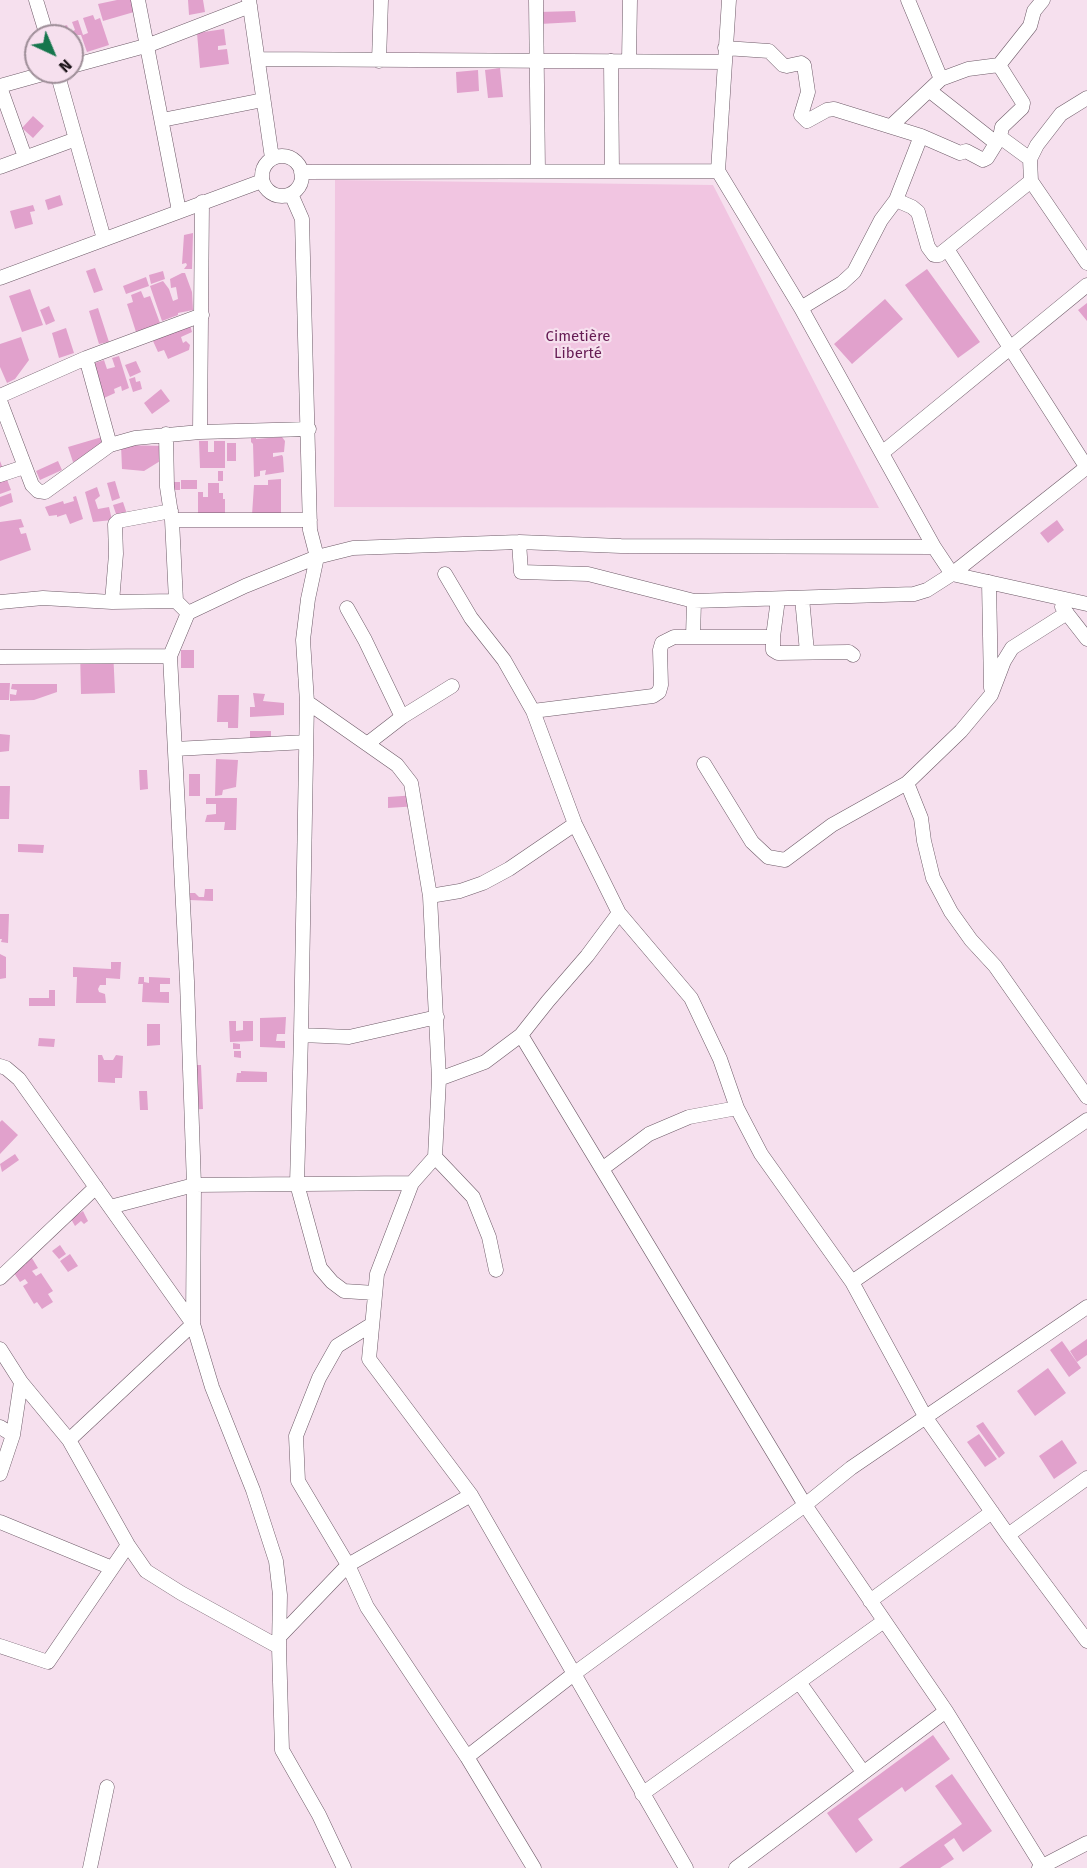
<!DOCTYPE html>
<meta charset="utf-8">
<style>
body{margin:0}
#map{position:relative;width:1087px;height:1868px;overflow:hidden;background:#f6e0ee;font-family:"Fira Sans",sans-serif}
canvas{display:block}
.north{position:absolute;left:24px;top:24px;width:60px;height:60px;box-sizing:border-box;background:#f6e0ee;border:2px solid #9e8e98;border-radius:50%;rotate:136deg;font-size:16px;font-weight:700;line-height:24px;text-align:center;color:#1b1318}
.north::after{content:'';display:block;margin:auto;width:21px;height:27px;background:#16764d;clip-path:polygon(50% 0,100% 100%,50% 72%,0 100%)}
</style>
<div id="map">
<canvas width="1087" height="1868"></canvas>
<div class="north">N</div>
</div>
<script>
const ctx = document.querySelector('canvas').getContext('2d');
ctx.lineJoin = 'round';
function paint(path, color) {
  ctx.fillStyle = color;
  ctx.fill(path, 'evenodd');
}
function toPath(rows) {
  const path = new Path2D();
  for (const r of rows) {
    if (r.length === 3) {
      path.moveTo(r[0] + r[2], r[1]);
      path.arc(r[0], r[1], r[2], 0, 2 * Math.PI);
      continue;
    }
    path.moveTo(r[0], r[1]);
    for (let i = 2; i < r.length; i += 2) path.lineTo(r[i], r[i + 1]);
  }
  return path;
}
function stroke(path, color, width, dash) {
  ctx.strokeStyle = color;
  ctx.lineWidth = width;
  ctx.lineCap = dash ? 'butt' : 'round';
  ctx.setLineDash(dash || []);
  ctx.stroke(path);
}
function write(font, color, halo, rows, align = 'center') {
  ctx.font = font + ' "Fira Sans",sans-serif';
  ctx.lineWidth = 4.5;
  ctx.setLineDash([]);
  ctx.textBaseline = 'middle';
  ctx.strokeStyle = halo;
  ctx.fillStyle = color;
  for (const [text, x, y, turn = 0] of rows) {
    ctx.save();
    ctx.translate(x, y);
    ctx.rotate((+turn || 0) * Math.PI / 180);
    ctx.textAlign = isNaN(turn) ? turn : align;
    if (halo) ctx.strokeText(text, 0, 0);
    ctx.fillText(text, 0, 0);
    ctx.restore();
  }
}
paint(toPath([
 [335,180,713,185,879,508,334,507]
]), '#f1c5e1');
paint(toPath([
 [117,0,131,0,134,12,103,21,98,4],
 [188,0,203,0,205,12,189,15],
 [575,11,576,22,540,24,539,12],
 [93,15,95,20,100,18,109,45,87,52,81,35,72,35,71,32,75,30,72,22,78,20,83,35,88,33,83,18],
 [67,25,70,33,65,36,52,36,50,31],
 [224,29,226,45,218,46,218,50,227,49,229,64,200,68,197,33],
 [72,41,79,60,76,61,74,55,72,56],
 [500,68,503,97,488,98,485,70],
 [478,70,479,91,457,93,456,72],
 [33,116,44,126,33,138,22,128],
 [60,195,63,205,48,210,45,200],
 [33,205,35,211,30,212,33,224,15,229,10,211],
 [193,233,192,269,184,269,187,265,186,263,182,264,184,235],
 [95,268,103,290,94,293,86,271],
 [927,269,980,342,958,358,905,285],
 [163,271,165,279,151,284,149,275],
 [182,273,185,273,192,292,193,310,178,313,178,315,162,321,150,286,163,281,169,289,173,301,178,299,176,287,171,288,170,279],
 [146,277,149,286,126,294,123,286],
 [30,289,43,325,22,332,9,296],
 [141,291,144,298,150,296,160,323,136,332,127,304,133,302,131,295],
 [885,299,903,319,852,364,834,344],
 [1087,303,1087,321,1078,310],
 [49,306,55,321,46,325,40,310],
 [98,308,109,342,99,344,89,311],
 [190,325,192,332,181,337,183,343,186,341,190,345,189,350,168,359,164,350,158,352,153,341],
 [66,328,74,353,59,358,52,333],
 [21,337,29,360,15,379,7,383,0,367,0,344],
 [119,356,129,388,122,391,121,386,114,389,115,393,104,398,92,364,104,360,107,369,115,367,112,358],
 [136,361,141,372,130,377,125,365],
 [135,377,136,382,140,381,142,389,133,392,129,379],
 [161,389,170,401,152,414,144,403],
 [256,436,256,439,282,437,285,441,284,452,273,453,273,457,282,455,283,457,284,472,265,475,266,470,260,471,260,476,254,477,253,444,251,442,251,437],
 [102,437,106,453,73,462,68,447],
 [199,441,208,441,208,452,214,452,214,441,225,441,225,468,200,468],
 [227,443,236,443,236,461,227,461],
 [121,445,166,446,165,458,144,471,122,469],
 [0,461,11,490,0,494],
 [58,461,62,470,40,480,36,471],
 [218,471,223,471,223,481,218,481],
 [281,479,281,515,252,515,254,485,268,485,268,480],
 [181,480,197,480,197,489,181,489],
 [115,481,120,498,112,501,107,483],
 [172,482,180,482,180,490,172,490],
 [208,483,219,483,219,493,223,493,223,499,225,499,225,519,198,519,198,492,203,492,203,497,208,497],
 [97,487,100,496,95,500,98,509,109,507,112,520,93,522,85,492],
 [11,493,13,502,0,507,0,497],
 [76,496,83,519,70,524,66,514,57,517,57,515,49,516,45,507,63,501,64,504,74,501,73,497],
 [123,502,128,517,118,520,113,505],
 [21,519,24,527,19,528,21,534,26,533,31,550,0,561,0,522],
 [1057,520,1064,530,1048,543,1040,533],
 [113,649,115,693,81,694,80,651],
 [181,650,194,650,194,668,181,668],
 [0,683,10,683,9,700,0,700],
 [12,684,57,684,57,692,34,700,10,701,10,694,16,695,17,690,11,689],
 [253,693,265,694,263,701,284,703,284,715,250,717,250,707,255,707],
 [218,695,239,695,238,728,228,728,228,722,217,722],
 [250,731,271,731,271,739,250,739],
 [0,734,10,735,9,751,0,752],
 [216,759,238,760,236,787,223,790,222,795,215,796],
 [139,770,147,770,148,789,140,790],
 [189,774,200,774,200,796,189,796],
 [0,786,10,786,9,819,0,819],
 [417,795,418,806,388,808,388,797],
 [206,798,237,798,236,830,224,830,225,822,205,822,207,815,216,814,216,804,206,804],
 [18,844,44,845,43,853,18,852],
 [205,889,213,889,213,901,190,900,188,893,195,893,199,897,204,897],
 [0,914,9,914,8,943,1,942,2,939,0,939],
 [0,954,6,957,6,978,0,979],
 [111,962,121,962,120,979,106,978,106,985,100,985,98,989,99,992,105,994,106,1003,76,1003,77,977,73,977,73,967,111,969],
 [139,977,144,977,144,982,149,983,149,977,170,978,170,984,160,984,160,992,169,992,169,1003,142,1002,143,984,138,984],
 [49,990,55,990,55,1006,29,1006,29,998,49,998],
 [286,1017,285,1034,277,1034,276,1041,285,1041,285,1048,260,1047,260,1018],
 [229,1021,236,1021,236,1031,243,1030,243,1021,253,1021,253,1041,230,1042],
 [147,1024,160,1024,160,1045,147,1046],
 [39,1038,55,1039,54,1047,38,1046],
 [233,1043,240,1044,240,1049,233,1049],
 [234,1051,241,1051,241,1058,234,1057],
 [98,1055,102,1055,104,1060,113,1060,116,1055,123,1056,122,1078,115,1078,115,1083,98,1082],
 [184,1065,201,1065,203,1109,186,1110],
 [241,1071,267,1072,267,1082,236,1082,237,1073,241,1073],
 [139,1091,147,1091,148,1110,140,1110],
 [2,1120,18,1135,0,1154,0,1122],
 [15,1154,19,1160,2,1172,0,1164],
 [83,1211,88,1221,84,1224,81,1221,75,1226,71,1219],
 [60,1245,66,1254,59,1259,52,1251],
 [27,1250,38,1268,32,1271,36,1276,41,1273,53,1291,48,1294,53,1302,42,1309,37,1302,34,1304,23,1286,28,1283,25,1279,20,1282,8,1264,14,1259,20,1268,26,1264,20,1255],
 [70,1254,78,1266,68,1272,60,1261],
 [1087,1339,1087,1355,1077,1362,1070,1351],
 [1062,1341,1081,1368,1069,1377,1050,1350],
 [1048,1368,1066,1393,1035,1416,1017,1391],
 [983,1422,1005,1453,999,1458,976,1426],
 [979,1434,997,1459,985,1467,967,1442],
 [1062,1440,1077,1463,1054,1479,1039,1456],
 [933,1735,950,1759,905,1792,902,1787,858,1819,873,1840,856,1853,827,1813],
 [952,1774,992,1831,963,1852,954,1838,944,1845,954,1859,940,1868,899,1868,962,1824,935,1786]
]), '#e1a1cc');
const street = toPath([
 [36,0,47,36],
 [138,0,179,211],
 [249,0,272,158],
 [536,0,538,170],
 [729,0,718,171,801,308,934,547,952,574,1087,604],
 [725,48,769,51,783,65,787,66,801,63,804,65,808,92,801,115,807,121,827,110,834,109,921,136,960,153,966,151,983,160,987,158,1000,137,1002,127,1022,108,1023,103,999,65],
 [258,59,725,62],
 [379,61,381,0],
 [611,61,612,171],
 [629,61,630,0],
 [72,66,149,45,250,6],
 [57,72,104,239],
 [941,79,968,69,999,65,1030,26,1034,11,1043,0],
 [0,86,50,72],
 [0,87,25,157],
 [930,91,996,143],
 [162,120,263,100],
 [891,126,941,79,908,0],
 [1000,137,1030,159],
 [282,176,20],
 [0,167,76,139],
 [301,172,718,171],
 [1031,181,1030,159,1037,145,1061,114,1087,98],
 [896,200,912,207,918,212,928,247,934,255,939,255,1031,181,1087,263],
 [947,249,1087,468],
 [0,278,262,181],
 [801,308,842,283,854,272,881,220,896,200,921,136],
 [86,358,110,445],
 [0,396,86,358,202,315],
 [0,401,32,485,38,491,45,492,110,445,135,438,200,432,309,429],
 [200,432,202,202],
 [166,434,167,487,172,520,176,601,188,613,170,656,187,981,194,1185,193,1324,212,1387,253,1490,276,1561,280,1595,279,1647,282,1750,319,1815,344,1868],
 [882,453,1087,285],
 [0,475,24,467],
 [172,520,310,520],
 [519,542,521,572,588,574,694,601,914,594,927,590,952,574,1087,467],
 [445,574,471,618,504,660,533,711,575,824,619,913,691,998,720,1059,737,1108,761,1154,852,1282,926,1418,1008,1535,1087,1641],
 [989,582,991,688],
 [802,598,807,652],
 [0,602,43,598,112,602,176,601],
 [112,602,116,554,115,524,118,521,171,511],
 [1062,607,1087,639],
 [347,608,365,640,402,717],
 [188,613,245,586,317,557,310,530,302,219,291,194],
 [693,637,773,637,778,599],
 [773,637,773,650,778,653,849,652,853,655],
 [0,657,170,656],
 [307,702,397,765,411,783,430,896,439,1079,485,1062,521,1035,548,1001,587,956,619,913],
 [533,711,653,696,659,692,661,685,660,650,662,643,674,637,693,637,694,601],
 [367,744,402,717,452,686],
 [175,749,306,742],
 [704,764,752,842,768,857,785,860,832,825,907,783,961,731,991,695,1004,661,1012,648,1067,613],
 [907,783,921,818,924,841,933,878,951,912,971,940,995,966,1087,1097],
 [430,896,460,891,483,883,509,869,575,824],
 [437,1017,349,1037,301,1035,307,702,303,640,308,599,317,557,353,548,519,542,621,546,934,547],
 [301,1035,297,1184,320,1268,332,1282,344,1291,375,1293],
 [521,1035,805,1505,946,1711,1042,1866],
 [0,1066,6,1068,19,1079,193,1324,69,1440,21,1382,0,1349],
 [435,1157,473,1197,489,1237,496,1270],
 [602,1169,649,1134,689,1117,737,1108],
 [412,1183,377,1274,369,1359,471,1495,686,1868],
 [110,1207,194,1185,412,1183,435,1157,439,1079],
 [0,1278,96,1187],
 [852,1282,1087,1120],
 [0,1427,13,1435],
 [69,1440,128,1545,146,1571,181,1593,279,1647],
 [0,1474,13,1435,21,1382],
 [471,1495,348,1565,367,1607,467,1757,534,1868],
 [0,1522,112,1568],
 [1008,1535,1087,1478],
 [870,1601,992,1512],
 [279,1637,348,1565,298,1481,296,1436,319,1378,337,1346,371,1325],
 [0,1646,48,1662,128,1545],
 [467,1757,575,1673,805,1505,851,1468,1087,1307],
 [863,1772,799,1682,884,1621],
 [642,1794,799,1682],
 [90,1868,107,1787],
 [736,1868,946,1711],
 [1039,1868,1087,1843]
]);
stroke(street, '#6e5b68', 15);
stroke(street, '#fff', 14);
write('15px', '#651b53', '#f6e0ee', [
 ["Cimetière",578,337],
 ["Liberté",578,354]
]);
</script>
